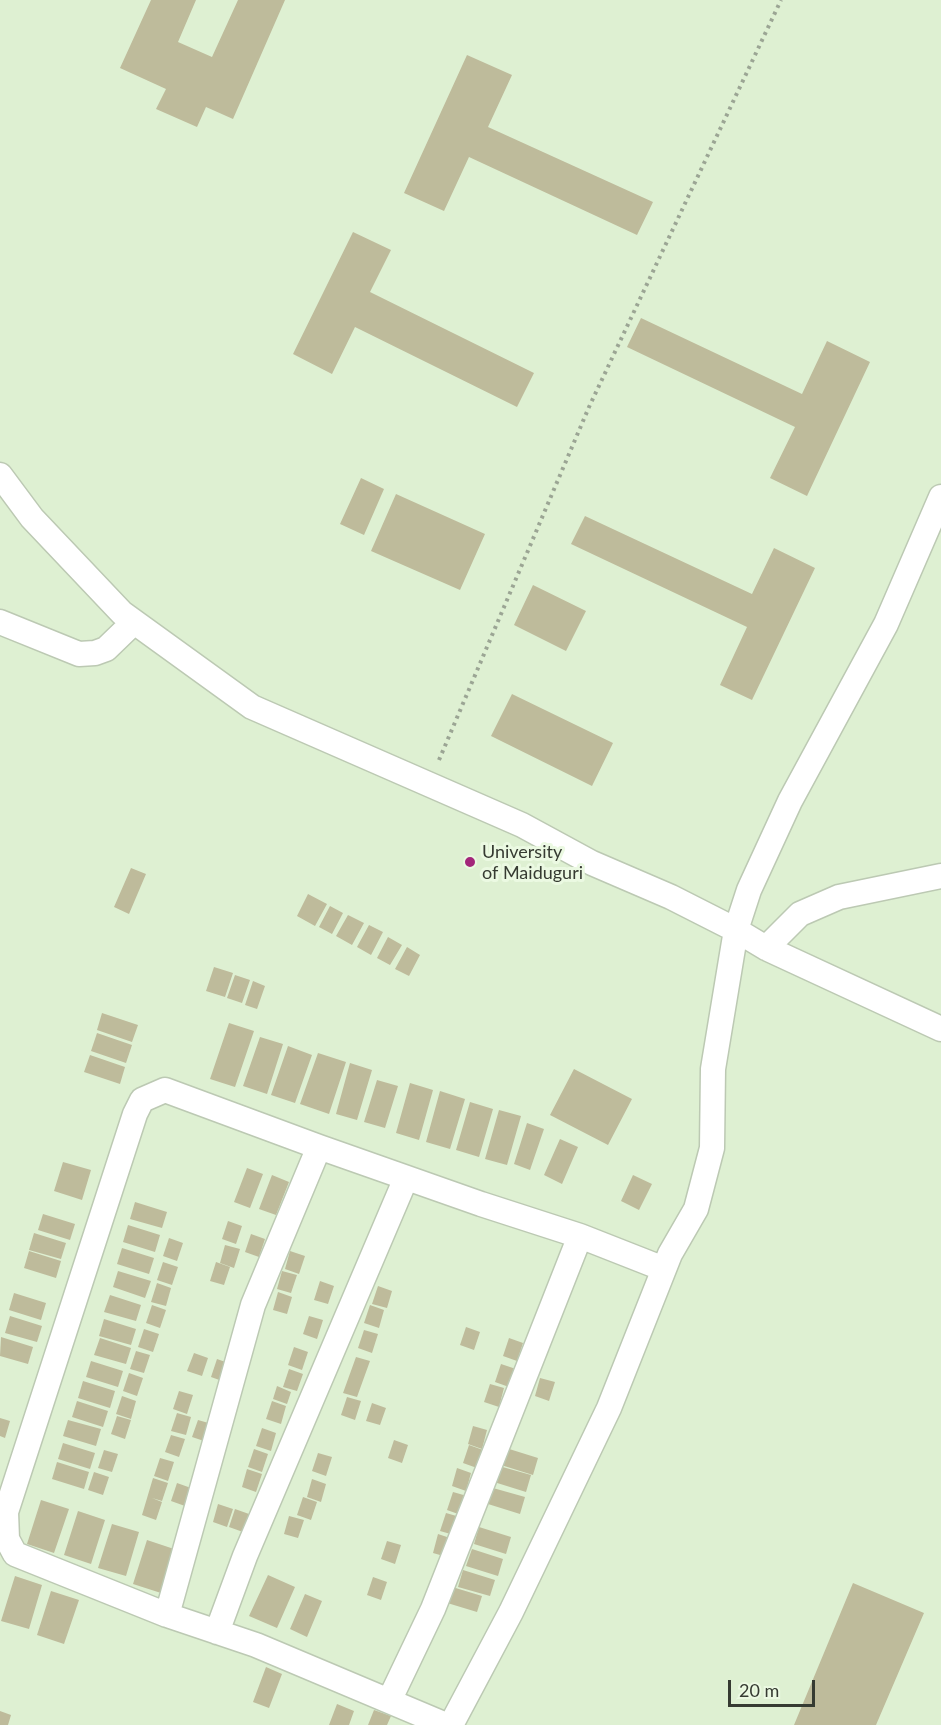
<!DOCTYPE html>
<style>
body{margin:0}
#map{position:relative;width:941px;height:1725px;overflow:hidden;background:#ebf9e2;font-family:Lato,sans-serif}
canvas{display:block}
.scale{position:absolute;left:728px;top:1680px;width:87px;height:27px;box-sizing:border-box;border:3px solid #363b32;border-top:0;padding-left:8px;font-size:18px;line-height:21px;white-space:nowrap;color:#363b32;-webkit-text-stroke:4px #ebf9e2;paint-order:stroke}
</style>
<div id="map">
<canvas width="941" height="1725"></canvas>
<div class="scale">20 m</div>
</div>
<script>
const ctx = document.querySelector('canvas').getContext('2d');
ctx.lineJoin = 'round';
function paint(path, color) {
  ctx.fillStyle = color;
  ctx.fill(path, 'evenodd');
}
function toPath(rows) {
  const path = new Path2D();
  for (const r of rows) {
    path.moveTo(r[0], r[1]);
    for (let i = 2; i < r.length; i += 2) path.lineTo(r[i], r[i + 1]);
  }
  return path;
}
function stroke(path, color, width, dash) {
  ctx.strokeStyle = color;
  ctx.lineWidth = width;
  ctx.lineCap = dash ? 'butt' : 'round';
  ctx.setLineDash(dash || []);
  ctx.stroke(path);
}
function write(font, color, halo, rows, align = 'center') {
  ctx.font = font + ' Lato,sans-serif';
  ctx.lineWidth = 6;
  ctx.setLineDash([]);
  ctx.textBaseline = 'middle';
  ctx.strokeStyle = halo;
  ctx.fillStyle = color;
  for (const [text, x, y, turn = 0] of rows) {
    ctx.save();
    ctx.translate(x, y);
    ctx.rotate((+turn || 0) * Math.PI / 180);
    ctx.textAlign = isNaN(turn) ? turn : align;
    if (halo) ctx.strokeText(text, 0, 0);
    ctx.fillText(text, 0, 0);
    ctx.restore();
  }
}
paint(toPath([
 [0,0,941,0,941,1725,0,1725]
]), '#def0d2');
paint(toPath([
 [151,0,196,0,178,42,212,57,238,0,285,0,233,119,206,107,197,127,156,109,166,89,120,68],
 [467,55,512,75,488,127,653,202,637,235,469,157,444,211,404,193],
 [353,232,391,250,370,292,534,373,517,407,355,327,332,374,293,354],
 [641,318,802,394,827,341,870,362,807,496,770,478,795,427,627,347],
 [361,478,384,489,364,535,340,524],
 [396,494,485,534,460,590,371,551],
 [585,516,752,594,774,548,815,568,752,700,720,685,747,627,571,544],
 [533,585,586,611,566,651,514,625],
 [512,694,613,743,592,786,491,736],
 [131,868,146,874,129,914,114,907],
 [308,894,327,904,315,926,297,916],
 [330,906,343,913,332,934,319,927],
 [348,915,364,923,352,945,336,936],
 [369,925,383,932,371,955,357,947],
 [388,937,402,945,390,965,377,958],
 [407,947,420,955,409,976,395,969],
 [214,967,233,973,225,997,206,991],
 [235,975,250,980,242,1003,227,998],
 [253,981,265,986,257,1009,245,1005],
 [102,1013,138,1025,132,1042,97,1030],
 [229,1023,254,1031,235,1087,210,1079],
 [97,1033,132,1045,126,1063,91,1051],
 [260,1037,283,1044,267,1094,243,1086],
 [288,1046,312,1055,295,1103,271,1095],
 [318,1053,346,1062,329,1114,300,1104],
 [90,1055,125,1067,120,1084,84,1072],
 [350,1063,372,1070,357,1120,336,1114],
 [574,1069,632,1099,608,1145,550,1115],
 [377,1080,398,1086,385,1128,364,1122],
 [410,1083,433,1090,419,1140,396,1133],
 [440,1091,465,1099,450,1149,426,1142],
 [470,1102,493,1109,479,1157,456,1150],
 [499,1110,521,1116,507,1165,485,1159],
 [527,1123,544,1129,530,1170,514,1164],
 [560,1139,578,1147,562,1184,544,1175],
 [63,1162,91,1170,82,1200,54,1191],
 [247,1168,263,1174,250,1208,234,1202],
 [272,1175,289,1182,276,1215,259,1209],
 [633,1175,652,1184,639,1210,621,1201],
 [135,1202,167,1212,162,1228,130,1219],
 [43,1214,75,1224,70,1240,38,1230],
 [228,1221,242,1226,236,1244,222,1239],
 [128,1225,160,1235,155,1252,123,1242],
 [34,1233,66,1243,61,1259,29,1250],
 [251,1234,265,1239,259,1257,245,1252],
 [169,1238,183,1243,177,1261,163,1256],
 [225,1245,240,1249,234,1268,220,1263],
 [122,1248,154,1258,149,1274,117,1264],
 [29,1251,61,1261,56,1278,24,1268],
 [290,1251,305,1256,299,1274,285,1269],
 [163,1262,178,1267,172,1285,157,1280],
 [216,1262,230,1267,224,1285,210,1281],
 [118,1271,151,1281,145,1298,113,1287],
 [282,1271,297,1275,291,1293,277,1289],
 [320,1281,334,1286,328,1304,314,1300],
 [157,1283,171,1288,166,1306,151,1302],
 [378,1286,392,1291,387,1308,372,1304],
 [278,1292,292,1297,287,1314,273,1310],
 [14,1293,46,1303,41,1320,9,1310],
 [110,1295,141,1305,136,1321,104,1312],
 [152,1305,166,1310,160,1328,146,1323],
 [370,1305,384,1310,379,1328,364,1323],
 [10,1316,42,1326,37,1342,5,1333],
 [309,1316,323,1320,317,1339,303,1334],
 [104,1319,136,1329,131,1345,99,1336],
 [466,1327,480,1332,474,1350,460,1345],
 [144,1329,159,1334,153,1352,138,1347],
 [364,1330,378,1334,372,1353,358,1348],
 [1,1337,33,1347,28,1364,0,1356],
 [100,1338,131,1348,126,1364,94,1355],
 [509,1338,523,1343,517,1361,503,1356],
 [294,1347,308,1352,302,1370,288,1365],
 [136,1351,150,1355,144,1373,130,1369],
 [194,1353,208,1358,202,1376,187,1371],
 [356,1357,370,1361,357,1397,343,1393],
 [217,1359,231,1364,225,1382,211,1377],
 [91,1361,123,1371,118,1387,86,1377],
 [501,1364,516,1369,509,1387,495,1382],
 [289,1369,303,1374,297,1391,283,1387],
 [129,1373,143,1378,137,1396,123,1391],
 [540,1378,555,1382,549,1401,535,1396],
 [83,1381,115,1391,110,1408,78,1398],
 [490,1384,504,1388,499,1407,484,1402],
 [277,1386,291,1392,287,1404,273,1399],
 [179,1391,193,1395,187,1414,173,1409],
 [122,1396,136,1401,131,1419,116,1414],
 [347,1397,361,1401,355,1420,341,1415],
 [77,1401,108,1411,103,1427,72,1417],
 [272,1401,286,1406,281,1424,266,1419],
 [372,1403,386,1408,380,1425,366,1421],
 [177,1413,191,1417,186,1435,171,1431],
 [117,1416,131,1420,125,1439,111,1434],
 [0,1418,10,1421,5,1438,0,1436],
 [68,1420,101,1429,96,1446,63,1436],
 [198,1420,212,1424,207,1442,192,1437],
 [473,1426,487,1430,482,1449,468,1444],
 [262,1428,276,1433,271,1451,256,1446],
 [171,1435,185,1439,179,1457,165,1452],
 [394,1440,408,1445,402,1463,388,1458],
 [63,1443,95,1453,90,1469,58,1459],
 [469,1445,483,1450,477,1468,463,1463],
 [506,1448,538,1458,533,1475,501,1465],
 [254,1449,268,1454,262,1472,248,1467],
 [104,1450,118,1454,112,1472,98,1468],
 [318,1453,332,1457,326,1476,312,1471],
 [160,1458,174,1462,168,1481,154,1476],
 [57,1462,89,1472,84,1489,52,1479],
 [499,1466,531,1475,526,1492,494,1482],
 [457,1468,471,1473,466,1491,452,1486],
 [247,1469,262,1474,256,1492,242,1487],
 [94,1472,109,1477,103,1495,88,1490],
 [153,1478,168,1483,162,1501,152,1498,162,1502,156,1520,142,1515],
 [312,1479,326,1484,321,1502,307,1497],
 [177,1483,191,1488,185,1506,171,1501],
 [493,1488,525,1497,520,1514,488,1504],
 [453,1492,467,1496,461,1515,447,1510],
 [303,1497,317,1502,311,1520,297,1515],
 [41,1500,69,1509,54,1553,27,1544],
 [218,1504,233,1509,227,1527,213,1522],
 [235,1509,249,1514,243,1532,229,1527],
 [78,1511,105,1520,91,1564,64,1555],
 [446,1513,460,1517,454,1535,440,1531],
 [289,1516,304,1520,298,1538,284,1534],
 [112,1524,139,1532,126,1576,98,1568],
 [479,1527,511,1537,506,1554,474,1544],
 [438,1534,453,1539,447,1557,433,1553],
 [147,1540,174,1549,161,1593,133,1584],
 [387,1541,401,1545,395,1564,381,1559],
 [472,1549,503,1559,498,1576,466,1566],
 [463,1570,495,1580,490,1596,458,1587],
 [268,1575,295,1587,277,1628,249,1616],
 [15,1576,42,1585,29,1629,1,1621],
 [373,1577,387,1582,381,1600,367,1595],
 [853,1583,924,1613,876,1725,794,1725],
 [449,1586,482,1596,477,1612,444,1602],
 [51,1591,79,1600,64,1644,37,1635],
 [305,1594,322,1601,307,1637,290,1629],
 [266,1667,282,1674,269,1708,253,1702],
 [337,1704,354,1711,349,1725,329,1725],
 [374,1710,391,1716,387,1725,368,1725],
 [0,1711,11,1715,8,1725,0,1725]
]), '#bebb9b');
const minor = toPath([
 [0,475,32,518,122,613,252,707,522,825,592,863,671,897,736,930,766,948,941,1029],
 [0,622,79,654,95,653,106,649,134,622],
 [766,948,800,914,839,897,941,876],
 [167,1615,253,1305,319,1147],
 [217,1632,245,1556,406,1178],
 [389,1701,433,1609,580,1236],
 [446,1725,256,1645,167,1615,15,1554,7,1539,6,1512,135,1114,142,1100,165,1090,319,1147,481,1204,580,1236,664,1269],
 [451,1725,511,1612,609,1408,670,1254,696,1209,712,1148,713,1069,736,930,749,890,790,801,886,624,941,497]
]);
stroke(minor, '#bcc9b3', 27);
stroke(toPath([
 [439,760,589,407,781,0]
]), '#9ba594', 4, [3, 4.5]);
stroke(minor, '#fff', 24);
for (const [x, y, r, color] of [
 [470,862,6,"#a3267a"]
]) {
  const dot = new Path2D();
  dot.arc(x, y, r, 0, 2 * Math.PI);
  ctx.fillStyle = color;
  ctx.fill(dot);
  stroke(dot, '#ebf9e2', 2);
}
write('18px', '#363b32', '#ebf9e2', [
 ["University",482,852],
 ["of Maiduguri",482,873]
], 'left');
</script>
